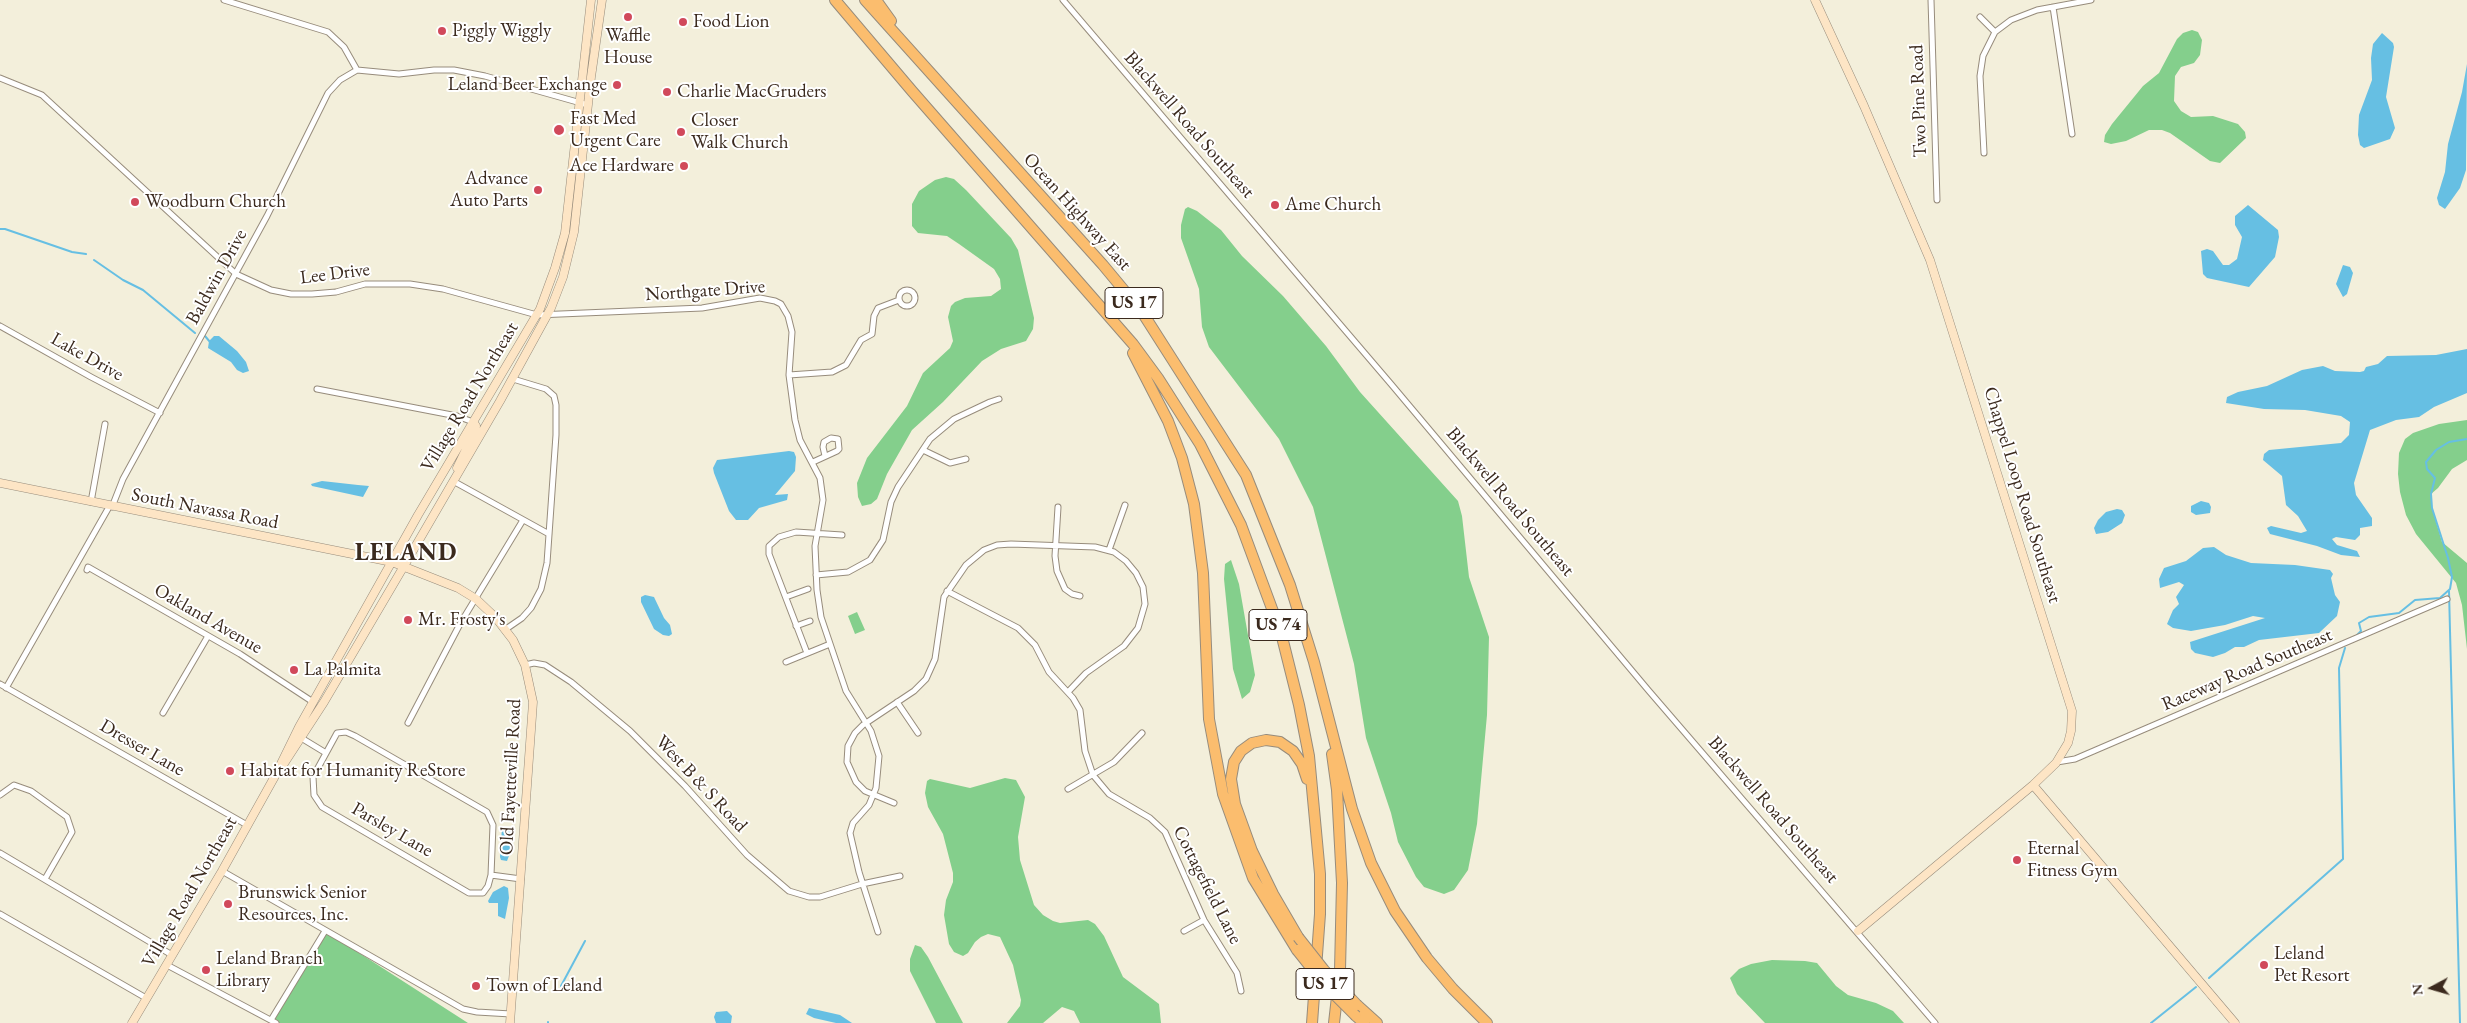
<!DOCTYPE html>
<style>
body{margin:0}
#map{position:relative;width:2467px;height:1023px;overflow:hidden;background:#f3efdb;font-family:"EB Garamond",serif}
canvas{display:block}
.north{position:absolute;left:2407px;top:963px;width:50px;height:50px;-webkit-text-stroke:4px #fff;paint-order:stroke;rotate:264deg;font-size:14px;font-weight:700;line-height:20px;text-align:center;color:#3b2a1e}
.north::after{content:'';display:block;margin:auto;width:18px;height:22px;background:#3b2a1e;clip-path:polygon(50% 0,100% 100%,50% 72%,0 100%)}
</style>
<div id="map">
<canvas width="2467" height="1023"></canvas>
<div class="north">N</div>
</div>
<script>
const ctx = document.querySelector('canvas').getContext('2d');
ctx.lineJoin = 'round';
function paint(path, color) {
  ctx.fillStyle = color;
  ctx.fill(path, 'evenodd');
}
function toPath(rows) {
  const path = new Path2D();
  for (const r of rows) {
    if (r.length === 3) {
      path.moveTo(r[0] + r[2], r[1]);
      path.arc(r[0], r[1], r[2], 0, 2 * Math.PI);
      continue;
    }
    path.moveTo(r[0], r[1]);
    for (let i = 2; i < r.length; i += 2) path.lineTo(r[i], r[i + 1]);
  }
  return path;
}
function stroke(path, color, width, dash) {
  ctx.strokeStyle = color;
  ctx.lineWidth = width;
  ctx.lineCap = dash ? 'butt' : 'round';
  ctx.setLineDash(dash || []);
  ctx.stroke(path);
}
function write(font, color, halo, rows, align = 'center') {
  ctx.font = font + ' "EB Garamond",serif';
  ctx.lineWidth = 4;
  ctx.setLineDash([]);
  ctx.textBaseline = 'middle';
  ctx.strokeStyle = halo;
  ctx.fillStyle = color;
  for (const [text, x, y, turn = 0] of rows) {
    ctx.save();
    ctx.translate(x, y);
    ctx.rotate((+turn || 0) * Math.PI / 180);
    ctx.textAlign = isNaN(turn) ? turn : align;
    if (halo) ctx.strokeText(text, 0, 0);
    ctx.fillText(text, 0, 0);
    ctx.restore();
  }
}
paint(toPath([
 [2192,30,2198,32,2202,40,2200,55,2194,63,2181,67,2175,76,2174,101,2181,111,2191,117,2213,116,2238,124,2245,132,2246,138,2220,163,2210,161,2170,133,2162,130,2149,130,2126,141,2111,144,2104,142,2105,135,2112,124,2143,86,2159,73,2177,39,2183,33],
 [946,177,954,179,966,190,1011,238,1018,250,1034,318,1033,329,1026,341,1001,349,982,361,943,402,912,430,887,474,877,499,871,504,862,506,858,497,857,483,867,458,907,406,923,373,950,348,953,341,948,317,951,306,955,302,965,298,991,296,1001,289,1000,279,994,269,959,244,947,236,918,233,912,226,912,204,919,191,935,180],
 [1188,207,1197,211,1221,230,1242,256,1283,296,1326,346,1360,392,1458,501,1462,516,1469,577,1489,637,1487,715,1477,824,1468,870,1454,890,1444,894,1424,887,1416,877,1398,842,1391,813,1366,738,1354,664,1313,507,1279,439,1209,347,1202,327,1199,289,1181,238,1181,225,1185,209],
 [2467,420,2467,460,2452,469,2438,488,2431,494,2432,508,2442,542,2467,563,2467,649,2462,605,2456,583,2416,534,2406,515,2400,492,2398,474,2399,453,2405,439,2413,433,2439,424],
 [1231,560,1239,584,1255,675,1250,692,1242,699,1233,669,1224,579,1225,564],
 [857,612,865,630,855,634,848,616],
 [1005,778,1016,780,1025,797,1018,837,1020,860,1034,905,1043,915,1053,921,1060,923,1088,920,1095,924,1104,936,1123,977,1159,1004,1161,1023,1080,1023,1074,1011,1062,1007,1043,1023,1007,1023,1020,1006,1021,1000,1013,965,1000,937,988,934,981,937,975,942,968,953,963,956,954,952,949,944,944,915,946,900,953,882,953,873,943,834,928,807,925,793,927,781,930,779,970,788],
 [325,931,468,1023,277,1023,271,1020],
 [915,945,921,947,928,957,963,1023,936,1023,910,971,910,959],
 [1772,960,1805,961,1817,963,1836,986,1848,995,1876,1003,1893,1011,1904,1023,1765,1023,1737,994,1730,978,1739,969,1751,964]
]), '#84cf8c');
paint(toPath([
 [2382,33,2393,43,2394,47,2386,97,2395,128,2390,139,2364,148,2360,145,2358,135,2359,115,2372,80,2371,58,2373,44],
 [2467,64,2466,170,2460,188,2445,209,2439,205,2437,198,2445,172,2448,144,2462,92],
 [2248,205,2278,230,2279,237,2275,257,2249,287,2207,278,2203,274,2201,251,2207,249,2213,251,2223,265,2229,265,2237,259,2242,237,2235,225,2235,216],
 [2343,265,2350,267,2353,273,2347,294,2343,297,2336,284],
 [214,336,219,336,237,351,246,362,249,371,243,373,237,370,231,362,208,348,209,341],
 [2467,349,2467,393,2434,407,2419,417,2396,420,2370,430,2354,483,2356,495,2372,518,2372,526,2360,528,2360,535,2355,540,2336,537,2332,539,2337,545,2357,551,2360,557,2341,555,2317,546,2270,534,2267,528,2271,526,2301,533,2307,531,2298,516,2286,505,2282,476,2263,460,2264,454,2269,450,2341,443,2349,435,2350,422,2341,416,2305,410,2264,409,2226,403,2227,397,2238,392,2267,386,2302,370,2323,366,2335,371,2360,372,2364,371,2366,367,2378,364,2387,356,2436,355],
 [789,451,794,452,796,457,795,471,775,495,788,494,787,500,759,508,748,520,736,520,729,511,714,473,713,468,717,460],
 [322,481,358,485,369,486,363,497,312,486,311,484],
 [2201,501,2209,503,2211,507,2210,513,2196,515,2191,512,2191,506],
 [2117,509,2122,510,2125,515,2122,523,2108,532,2096,534,2094,528,2098,520,2106,512],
 [2214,547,2226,555,2251,563,2295,565,2330,570,2333,574,2331,578,2335,595,2340,602,2337,616,2319,633,2259,640,2244,647,2235,647,2225,653,2213,657,2195,653,2191,649,2190,642,2265,618,2253,616,2225,625,2191,631,2173,628,2167,624,2173,610,2179,604,2176,597,2184,585,2179,582,2160,588,2159,579,2164,568,2186,561,2203,548],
 [645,595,654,597,664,618,670,625,672,634,669,636,663,635,654,629,641,602,641,597],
 [502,827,510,828,511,831,510,853,507,861,501,860,500,857],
 [504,886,508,888,509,898,505,919,498,916,498,903,489,903,488,901,493,892],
 [809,1008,840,1015,852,1023,836,1023,814,1018,806,1014],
 [727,1011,732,1016,731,1023,716,1023,714,1017,716,1012]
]), '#66bfe3');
stroke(toPath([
 [0,229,5,229,72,252,86,254],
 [94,260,123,280,143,290,195,333],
 [205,336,210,342],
 [2449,591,2460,1023],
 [2357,635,2361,631,2359,623,2369,617,2399,613,2415,600,2440,598,2450,589,2452,577,2448,558,2432,508,2431,494,2435,478,2427,469,2426,462,2436,450,2449,442,2467,439],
 [2209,978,2343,859,2339,668,2345,648],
 [561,986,585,941],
 [548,1023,548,1022],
 [2151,1023,2196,987]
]), '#66bfe3', 2);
const street = toPath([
 [224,0,328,32,344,47,357,70,399,74,434,70,454,70,485,76,588,105],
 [1063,0,1391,384,1649,691,1935,1023],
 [1931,0,1937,200],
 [2053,7,2072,134],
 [1980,17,1995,32],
 [0,78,42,95,236,274,271,290,291,294,312,294,336,292,365,284,410,284,443,289,537,315,702,308,760,298,775,301,781,304,788,316,792,332,789,375,795,420,800,440,820,478,823,500,815,546,817,590,821,617,846,691,871,731,879,756,876,788,869,805,853,823,850,833,859,872,878,932],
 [1984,153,1980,76,1983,56,1995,32,2011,20,2037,10,2091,0],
 [907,298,8],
 [0,326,91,377,160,413],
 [789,375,832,372,846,365,861,340,872,334,874,316,878,308,899,300],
 [317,389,457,416,473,422],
 [923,450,950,463,966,459],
 [813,462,837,451,839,449,838,439,831,438,824,442,823,447,825,456],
 [453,481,549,534],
 [91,502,105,424],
 [112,507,123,479,267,216,328,93,340,80,357,70],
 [1058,507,1055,556,1057,571,1065,589,1072,594,1080,596],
 [1109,550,1125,505],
 [87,570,88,567,240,654,313,702],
 [816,575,848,572,870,560,883,540,891,502,898,487,930,439,954,419,990,402,999,399],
 [947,591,1018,628,1035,645,1049,672,1073,698,1080,710,1085,751,1093,775,1109,794,1150,818,1165,832,1204,920,1237,973,1241,991],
 [786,597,808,589],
 [796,626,810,621],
 [506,629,522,618,531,608,541,589,547,563,556,435,556,405,554,396,546,389,513,379],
 [807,653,769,554,769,546,779,537,796,532,842,535],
 [786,662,830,644],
 [525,665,534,663,545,665,571,682,630,731,685,786,747,855,789,891,809,897,820,897,862,884,900,876],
 [0,684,247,825],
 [6,688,109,507],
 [897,702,918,733],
 [163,713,208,636],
 [408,723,460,624,523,520],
 [298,736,326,753],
 [2057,762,2075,759,2447,599],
 [1068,789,1114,762,1142,733],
 [0,795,14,785,31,791,67,817,72,832,45,879],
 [894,803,865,791,856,782,847,762,848,746,855,733,863,725,914,691,926,679,935,659,944,597,966,565,984,550,997,545,1011,544,1095,547,1114,552,1126,561,1136,573,1143,587,1145,604,1138,628,1124,646,1086,673,1068,692],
 [0,853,172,955],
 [222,871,463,1009,477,1012,511,1014],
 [491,875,488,886,483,893,469,893,322,807,314,795,313,777,337,733,346,732,355,736,487,812,493,825,491,875,521,879],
 [0,914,146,998],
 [1184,931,1204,920],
 [167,965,276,1023],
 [271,1020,325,931]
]);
const secondary = toPath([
 [1815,0,1864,106,1930,260,2072,711,2071,731,2068,743,2056,763,2033,785,1858,931],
 [457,468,475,431,476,426,473,422],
 [0,483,392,562,458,588,476,599,496,618,513,640,525,665,533,702,510,1023],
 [283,765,324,702,404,566,500,401,551,308,563,277,574,232,591,77,602,0],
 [2033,785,2235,1023],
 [132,1023,222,871,275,776,299,727,418,515,540,309,555,268,565,233,591,0]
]);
const highway = toPath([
 [835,0,912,91,1133,344,1158,378,1200,444,1241,525,1281,633,1299,705,1309,756,1320,874,1320,914,1312,1023],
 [865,0,1103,265,1142,312,1246,475,1290,585,1314,662,1352,809,1371,863,1395,911,1427,958,1453,989,1487,1023],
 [876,0,891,21],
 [1133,353,1168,421,1182,458,1194,504,1203,573,1209,719,1223,794,1253,878,1297,950],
 [1332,754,1337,790,1342,883,1340,970,1334,1023],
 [1298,937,1273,894,1252,851,1235,804,1231,779,1234,762,1241,751,1252,743,1266,740,1280,742,1293,751,1302,764,1307,779],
 [1357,1005,1377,1023],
 [1356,1016,1364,1023]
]);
stroke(street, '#978c7c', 7);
stroke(secondary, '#978c7c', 9);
stroke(highway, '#978c7c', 12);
stroke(street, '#fff', 5);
stroke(secondary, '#fde5c5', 8);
stroke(highway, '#fbbd6e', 10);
const highwayBridge = toPath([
 [1298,937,1324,970,1357,1005],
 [1297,950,1324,984,1356,1016]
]);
stroke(highwayBridge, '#978c7c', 12, []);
stroke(highwayBridge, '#fbbd6e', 10);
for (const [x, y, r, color] of [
 [628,17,5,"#d1495b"],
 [683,22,5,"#d1495b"],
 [442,31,5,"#d1495b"],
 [617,85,5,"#d1495b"],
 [667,92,5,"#d1495b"],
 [559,130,6,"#d1495b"],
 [681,132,5,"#d1495b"],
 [684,166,5,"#d1495b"],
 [538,190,5,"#d1495b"],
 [135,202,5,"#d1495b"],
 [1275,205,5,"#d1495b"],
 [408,620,5,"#d1495b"],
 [294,670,5,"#d1495b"],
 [230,771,5,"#d1495b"],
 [2017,860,5,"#d1495b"],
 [228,904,5,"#d1495b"],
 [2264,965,5,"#d1495b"],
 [206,970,5,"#d1495b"],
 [476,986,5,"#d1495b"]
]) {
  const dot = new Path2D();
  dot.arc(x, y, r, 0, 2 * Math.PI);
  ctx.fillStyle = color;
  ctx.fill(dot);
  stroke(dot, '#fff', 2);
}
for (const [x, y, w] of [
 [1134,303,58],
 [1278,625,58],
 [1325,984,58]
]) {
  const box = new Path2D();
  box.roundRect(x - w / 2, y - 15.5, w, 31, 4);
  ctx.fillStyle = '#fff';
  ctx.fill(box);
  stroke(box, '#3b2a1e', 1);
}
write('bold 18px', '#3b2a1e', null, [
 ["US 17",1134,303],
 ["US 74",1278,625],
 ["US 17",1325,984]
]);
write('19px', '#3b2a1e', '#fff', [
 ["Food Lion",693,22],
 ["Piggly Wiggly",452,31],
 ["Waffle",628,36,"center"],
 ["House",628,58,"center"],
 ["Leland Beer Exchange",607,85,"right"],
 ["Charlie MacGruders",677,92],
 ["Fast Med",570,119],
 ["Urgent Care",570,141],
 ["Closer",691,121],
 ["Walk Church",691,143],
 ["Ace Hardware",674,166,"right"],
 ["Advance",528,179,"right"],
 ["Auto Parts",528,201,"right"],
 ["Woodburn Church",145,202],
 ["Ame Church",1285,205],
 ["Mr. Frosty's",418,620],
 ["La Palmita",304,670],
 ["Habitat for Humanity ReStore",240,771],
 ["Eternal",2027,849],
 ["Fitness Gym",2027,871],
 ["Brunswick Senior",238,893],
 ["Resources, Inc.",238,915],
 ["Leland",2274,954],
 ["Pet Resort",2274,976],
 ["Leland Branch",216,959],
 ["Library",216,981],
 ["Town of Leland",486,986]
], 'left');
write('19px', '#3b2a1e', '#fff', [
 ["Two Pine Road",1919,101,-92],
 ["Blackwell Road Southeast",1189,125,49],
 ["Ocean Highway East",1077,212,48],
 ["Lee Drive",335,274,-7],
 ["Baldwin Drive",217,277,-61],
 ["Northgate Drive",705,291,-4],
 ["Lake Drive",87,357,29],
 ["Village Road Northeast",470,397,-59],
 ["Chappel Loop Road Southeast",2022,495,73],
 ["Blackwell Road Southeast",1510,502,50],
 ["South Navassa Road",205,509,11],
 ["Oakland Avenue",208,619,30],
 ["Raceway Road Southeast",2247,670,-23],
 ["Dresser Lane",142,748,30],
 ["Old Fayetteville Road",511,777,-87],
 ["West B & S Road",701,784,47],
 ["Blackwell Road Southeast",1773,810,49],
 ["Parsley Lane",392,830,30],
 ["Cottagefield Lane",1207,885,63],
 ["Village Road Northeast",190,892,-60]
]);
ctx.letterSpacing = '1px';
write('bold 24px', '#3b2a1e', '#fff', [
 ["LELAND",406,553]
]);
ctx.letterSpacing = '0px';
</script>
